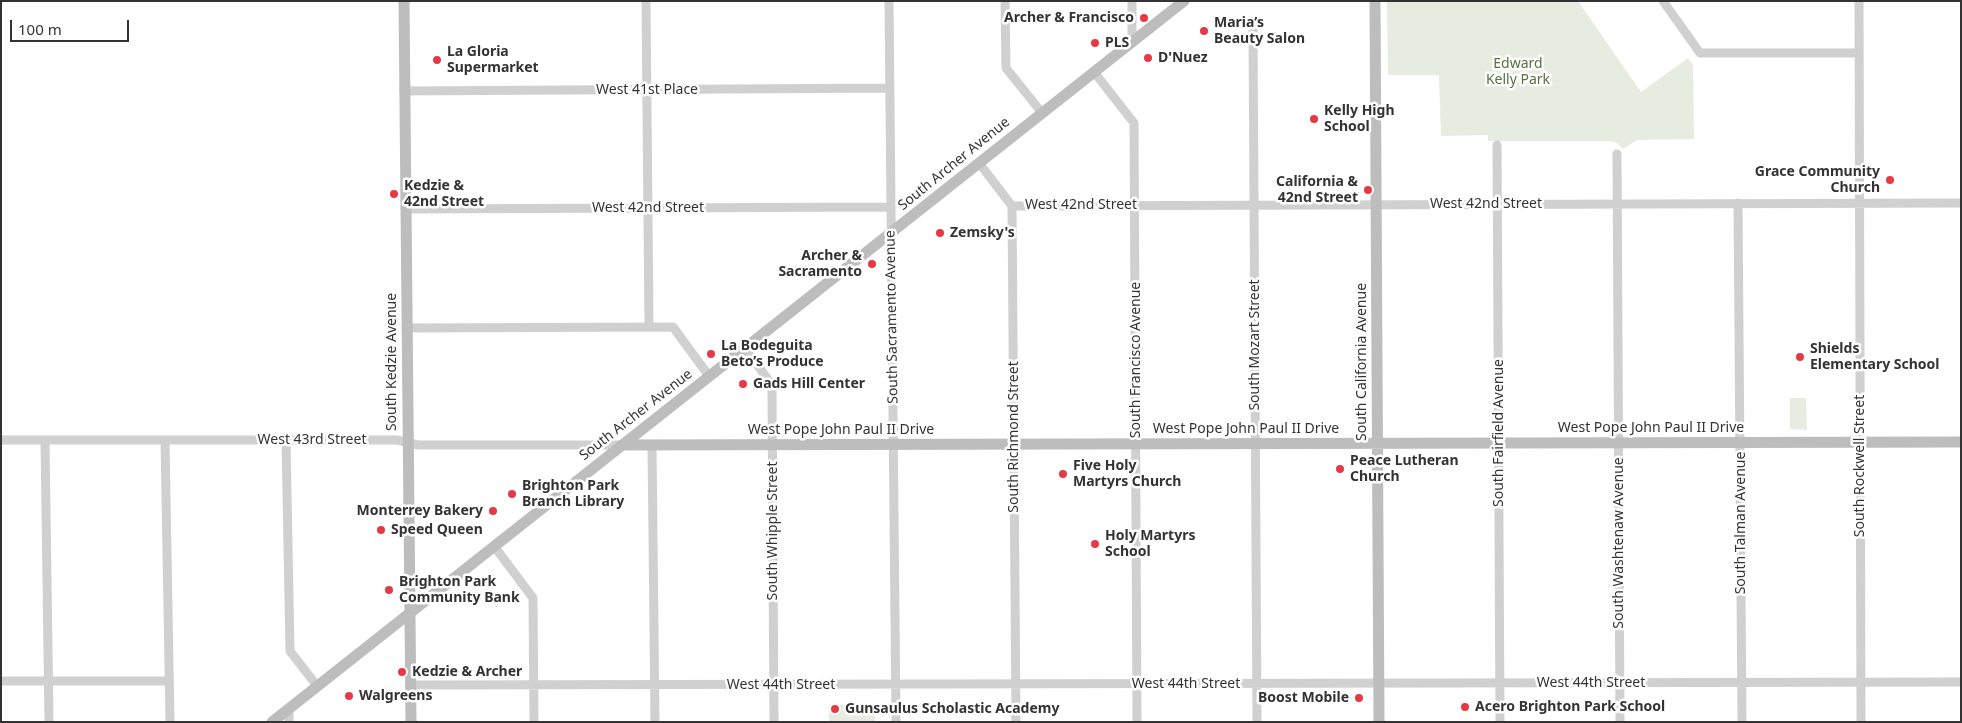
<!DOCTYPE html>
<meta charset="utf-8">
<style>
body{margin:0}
#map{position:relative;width:1962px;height:723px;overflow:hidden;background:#fff;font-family:"Noto Sans",sans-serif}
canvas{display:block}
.frame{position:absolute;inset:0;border:2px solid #333;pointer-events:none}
.scale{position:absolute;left:10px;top:20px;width:119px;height:22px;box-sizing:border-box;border:2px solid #333;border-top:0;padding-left:6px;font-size:15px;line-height:18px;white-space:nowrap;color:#333;-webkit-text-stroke:4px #fff;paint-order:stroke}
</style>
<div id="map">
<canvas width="1962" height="723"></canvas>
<div class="frame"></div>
<div class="scale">100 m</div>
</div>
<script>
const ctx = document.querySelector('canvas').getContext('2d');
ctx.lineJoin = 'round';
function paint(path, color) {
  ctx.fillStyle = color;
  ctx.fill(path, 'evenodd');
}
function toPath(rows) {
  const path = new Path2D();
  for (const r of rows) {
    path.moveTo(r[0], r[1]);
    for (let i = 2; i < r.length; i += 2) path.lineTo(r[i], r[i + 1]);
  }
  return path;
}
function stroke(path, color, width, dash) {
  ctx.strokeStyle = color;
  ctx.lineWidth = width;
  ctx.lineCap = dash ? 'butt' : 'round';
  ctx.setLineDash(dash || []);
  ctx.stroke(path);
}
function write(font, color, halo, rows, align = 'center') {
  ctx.font = font + ' "Noto Sans",sans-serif';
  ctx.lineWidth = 5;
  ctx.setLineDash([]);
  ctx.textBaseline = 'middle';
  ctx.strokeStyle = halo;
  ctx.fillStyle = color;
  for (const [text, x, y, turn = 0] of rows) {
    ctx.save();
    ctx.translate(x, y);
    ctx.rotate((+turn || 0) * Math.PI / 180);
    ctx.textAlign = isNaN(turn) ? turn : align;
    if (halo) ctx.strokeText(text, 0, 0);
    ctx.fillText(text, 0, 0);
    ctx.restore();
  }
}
paint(toPath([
 [1387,1,1578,1,1641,92,1688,58,1693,65,1694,139,1637,140,1623,149,1617,143,1611,141,1488,141,1488,135,1441,136,1439,75,1388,75],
 [1790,398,1806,398,1807,430,1790,429],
 [875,704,875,722,829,722,829,705]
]), '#e6ecdf');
stroke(toPath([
 [646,1,649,327],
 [889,1,896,722],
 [1005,1,1006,68,1042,113],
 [1132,1,1132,42],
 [1663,1,1700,53,1859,53],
 [1859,1,1861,722],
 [1253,29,1257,722],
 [1094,72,1134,123,1137,722],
 [404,91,890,88],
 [1497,145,1500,722],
 [1617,154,1620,722],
 [979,163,1012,206,1016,722],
 [1738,203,1742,722],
 [1012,206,1961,203],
 [405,209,890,207],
 [406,328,673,327,709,376],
 [745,348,772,385,774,722],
 [1,440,397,440,418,445,622,445],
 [45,440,49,722],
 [165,440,170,722],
 [286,440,290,651,317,686],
 [652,445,655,722],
 [494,546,533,598,534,722],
 [1,681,169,681],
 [410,685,1961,682],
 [289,708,289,722]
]), '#d0d0d0', 9);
stroke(toPath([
 [404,1,411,722],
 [1375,1,1379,722],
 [622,445,1961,442],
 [272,722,1184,1]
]), '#bdbdbd', 11);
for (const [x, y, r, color] of [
 [1144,18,5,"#e63946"],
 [1204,31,5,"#e63946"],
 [1095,43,5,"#e63946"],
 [1148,58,5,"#e63946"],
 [437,60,5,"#e63946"],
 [1314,119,5,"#e63946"],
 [1890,180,5,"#e63946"],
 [1368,190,5,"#e63946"],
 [394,194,5,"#e63946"],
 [940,233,5,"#e63946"],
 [872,264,5,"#e63946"],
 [711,354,5,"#e63946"],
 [1800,357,5,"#e63946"],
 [743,384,5,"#e63946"],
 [1340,469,5,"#e63946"],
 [1063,474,5,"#e63946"],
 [512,494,5,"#e63946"],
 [493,511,5,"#e63946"],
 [381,530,5,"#e63946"],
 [1095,544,5,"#e63946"],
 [389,590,5,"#e63946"],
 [402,672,5,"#e63946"],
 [349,696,5,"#e63946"],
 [1359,698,5,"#e63946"],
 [1465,707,5,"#e63946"],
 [835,709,5,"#e63946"]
]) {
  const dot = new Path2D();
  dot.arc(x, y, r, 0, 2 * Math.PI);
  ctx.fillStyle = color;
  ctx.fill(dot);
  stroke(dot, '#fff', 2);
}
write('bold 14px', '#333', '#fff', [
 ["Archer & Francisco",1134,18,"right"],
 ["Maria’s",1214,23],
 ["Beauty Salon",1214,39],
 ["PLS",1105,43],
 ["La Gloria",447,52],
 ["Supermarket",447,68],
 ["D'Nuez",1158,58],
 ["Kelly High",1324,111],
 ["School",1324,127],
 ["Grace Community",1880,172,"right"],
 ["Church",1880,188,"right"],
 ["California &",1358,182,"right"],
 ["42nd Street",1358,198,"right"],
 ["Kedzie &",404,186],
 ["42nd Street",404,202],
 ["Zemsky's",950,233],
 ["Archer &",862,256,"right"],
 ["Sacramento",862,272,"right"],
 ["La Bodeguita",721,346],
 ["Beto’s Produce",721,362],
 ["Shields",1810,349],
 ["Elementary School",1810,365],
 ["Gads Hill Center",753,384],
 ["Peace Lutheran",1350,461],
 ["Church",1350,477],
 ["Five Holy",1073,466],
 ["Martyrs Church",1073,482],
 ["Brighton Park",522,486],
 ["Branch Library",522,502],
 ["Monterrey Bakery",483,511,"right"],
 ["Speed Queen",391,530],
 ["Holy Martyrs",1105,536],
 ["School",1105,552],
 ["Brighton Park",399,582],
 ["Community Bank",399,598],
 ["Kedzie & Archer",412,672],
 ["Walgreens",359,696],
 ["Boost Mobile",1349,698,"right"],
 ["Acero Brighton Park School",1475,707],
 ["Gunsaulus Scholastic Academy",845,709]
], 'left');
write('14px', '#56703f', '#fff', [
 ["Edward",1518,64],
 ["Kelly Park",1518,80]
]);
write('14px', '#333', '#fff', [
 ["West 41st Place",647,90],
 ["South Archer Avenue",954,164,-39],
 ["West 42nd Street",1486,204],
 ["West 42nd Street",1081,205],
 ["West 42nd Street",648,208],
 ["South Sacramento Avenue",892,317,-91],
 ["South Mozart Street",1255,345,-90],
 ["South Francisco Avenue",1136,360,-90],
 ["South Kedzie Avenue",392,362,-90],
 ["South California Avenue",1362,362,-90],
 ["South Archer Avenue",636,415,-38],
 ["West Pope John Paul II Drive",1651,428],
 ["West Pope John Paul II Drive",1246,429],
 ["West Pope John Paul II Drive",841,430],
 ["South Fairfield Avenue",1499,433,-90],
 ["South Richmond Street",1014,437,-90],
 ["West 43rd Street",312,440],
 ["South Rockwell Street",1860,466,-90],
 ["South Talman Avenue",1741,523,-90],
 ["South Whipple Street",773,531,-90],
 ["South Washtenaw Avenue",1619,543,-90],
 ["West 44th Street",1591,683],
 ["West 44th Street",1186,684],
 ["West 44th Street",781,685]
]);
</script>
